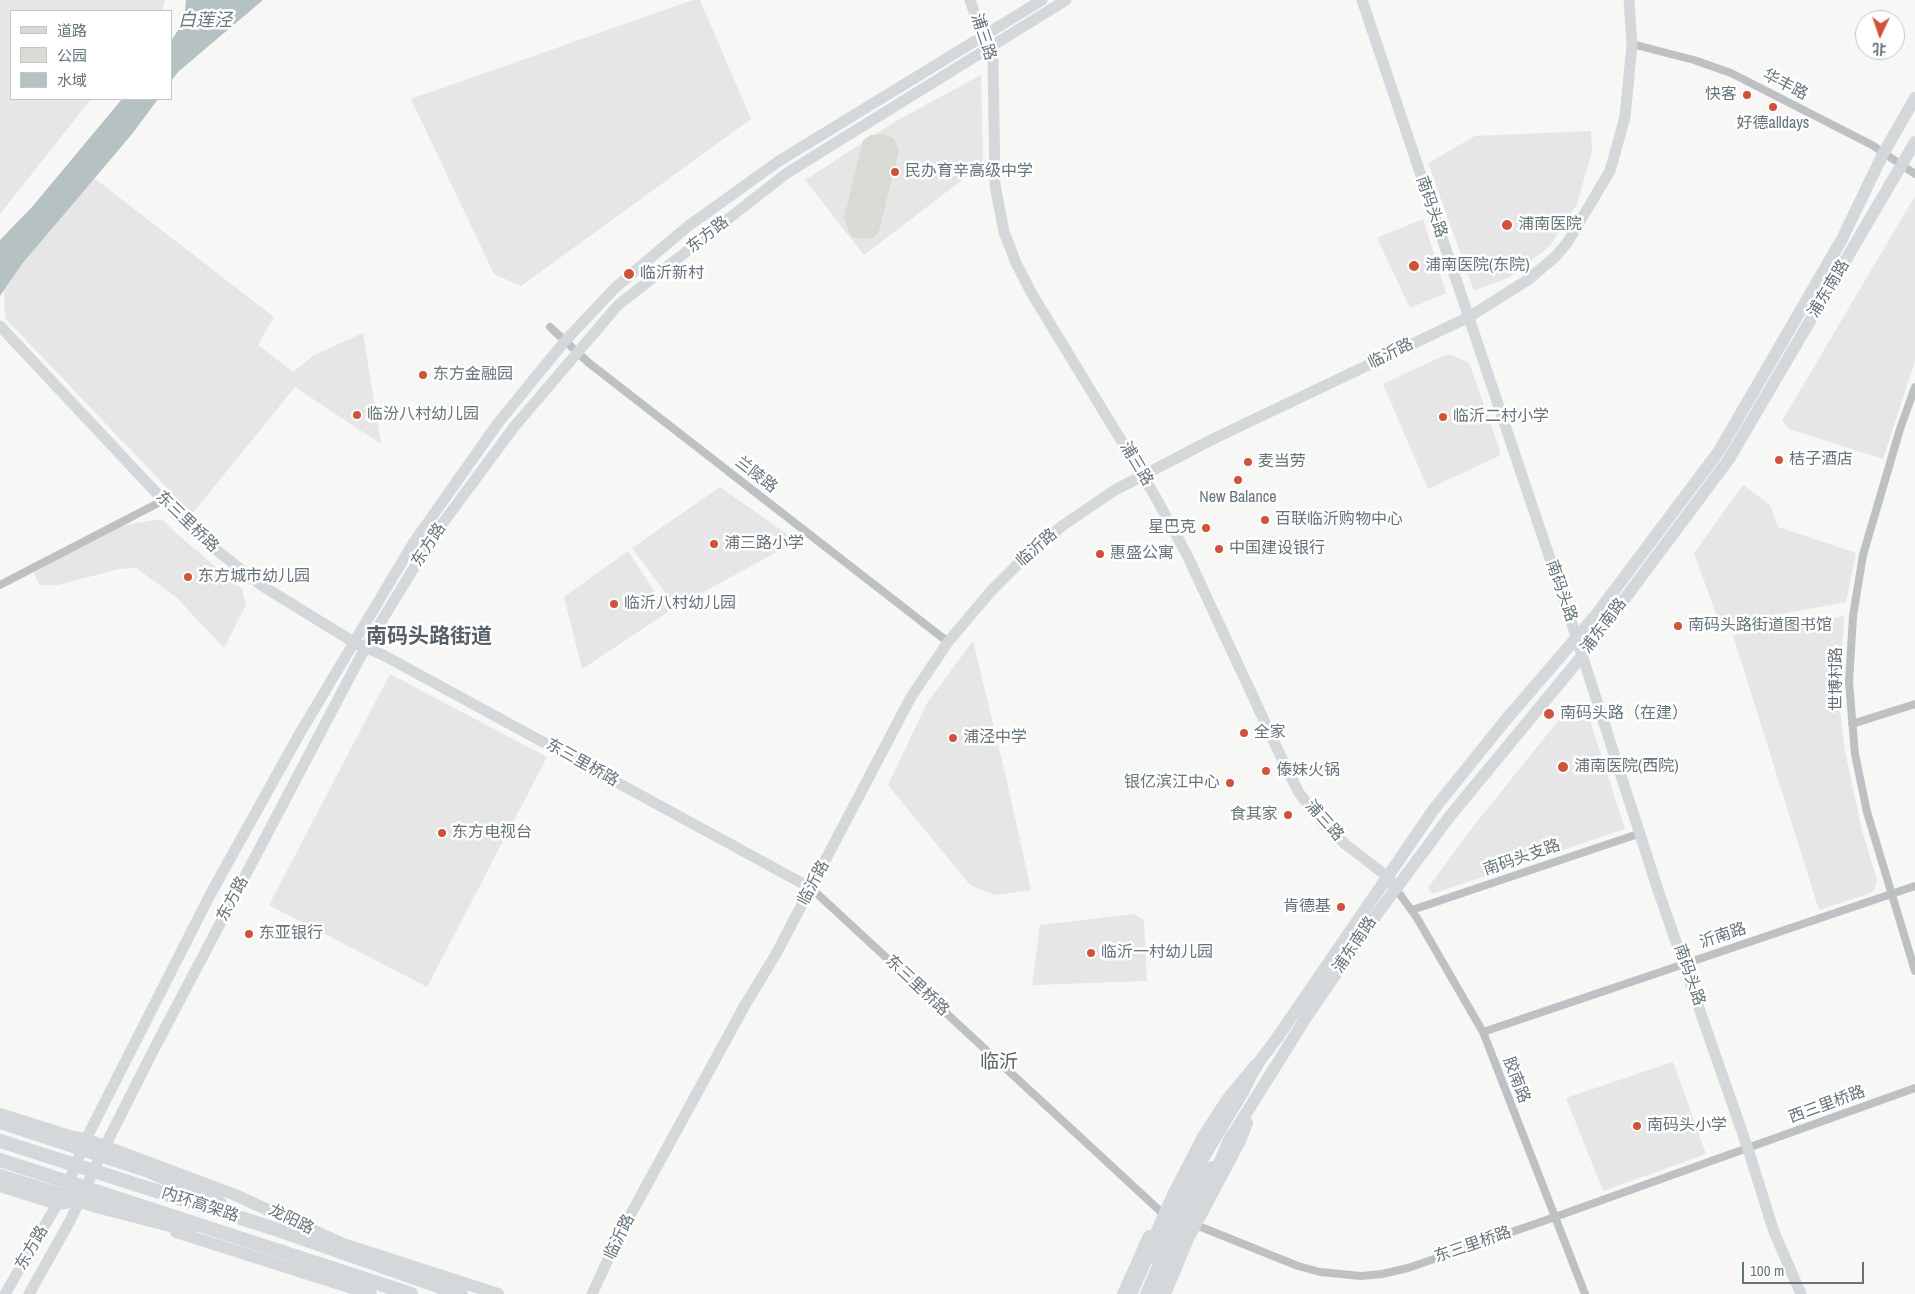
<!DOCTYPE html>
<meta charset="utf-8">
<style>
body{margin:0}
#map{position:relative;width:1915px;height:1294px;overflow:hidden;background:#f7f7f5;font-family:"Archivo Narrow","Noto Sans SC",sans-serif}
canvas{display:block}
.legend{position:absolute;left:10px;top:10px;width:162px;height:90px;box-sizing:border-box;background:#fff;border:1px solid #c2c7cb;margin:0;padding:6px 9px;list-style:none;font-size:15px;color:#66747c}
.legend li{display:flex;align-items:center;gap:10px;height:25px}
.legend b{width:25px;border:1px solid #c2c7cb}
.north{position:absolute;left:1855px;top:10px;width:50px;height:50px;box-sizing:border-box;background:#fff;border:1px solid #c2c7cb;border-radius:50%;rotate:183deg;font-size:14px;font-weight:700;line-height:20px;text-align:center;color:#66747c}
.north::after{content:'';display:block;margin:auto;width:18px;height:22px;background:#cf533c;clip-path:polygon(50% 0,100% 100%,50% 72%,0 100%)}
.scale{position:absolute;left:1742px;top:1262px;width:122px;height:22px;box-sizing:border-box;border:2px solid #66747c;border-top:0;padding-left:6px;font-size:15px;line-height:18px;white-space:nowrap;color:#66747c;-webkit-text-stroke:4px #fff;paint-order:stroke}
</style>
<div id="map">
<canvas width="1915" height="1294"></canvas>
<ul class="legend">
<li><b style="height:6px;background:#d4d8da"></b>道路</li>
<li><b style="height:14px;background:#d7dbd4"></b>公园</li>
<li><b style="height:14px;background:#b6c1c4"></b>水域</li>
</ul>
<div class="north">北</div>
<div class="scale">100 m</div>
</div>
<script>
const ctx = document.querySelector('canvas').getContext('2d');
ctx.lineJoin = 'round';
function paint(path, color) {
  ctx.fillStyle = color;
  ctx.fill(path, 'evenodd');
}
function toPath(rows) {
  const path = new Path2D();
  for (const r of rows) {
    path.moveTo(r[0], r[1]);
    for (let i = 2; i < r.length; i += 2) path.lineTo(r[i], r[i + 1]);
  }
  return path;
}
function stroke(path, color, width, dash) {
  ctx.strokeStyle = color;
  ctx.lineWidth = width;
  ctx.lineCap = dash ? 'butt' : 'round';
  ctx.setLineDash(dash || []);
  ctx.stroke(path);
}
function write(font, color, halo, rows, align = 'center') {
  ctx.font = font + ' "Archivo Narrow","Noto Sans SC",sans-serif';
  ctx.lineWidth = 5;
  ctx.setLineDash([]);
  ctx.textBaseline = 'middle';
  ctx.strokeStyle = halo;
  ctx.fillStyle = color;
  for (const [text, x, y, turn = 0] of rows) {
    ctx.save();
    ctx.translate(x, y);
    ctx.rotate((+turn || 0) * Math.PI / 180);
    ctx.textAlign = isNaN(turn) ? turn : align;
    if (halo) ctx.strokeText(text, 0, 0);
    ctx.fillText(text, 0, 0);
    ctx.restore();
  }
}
paint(toPath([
 [0,0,165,0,162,11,11,11,11,99,91,99,0,214],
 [693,0,700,0,751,119,521,286,494,274,411,99],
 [981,75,983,164,864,255,805,180,896,121],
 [1591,131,1592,151,1577,204,1550,246,1510,277,1474,291,1428,163,1475,136],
 [94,178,274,317,258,345,293,372,314,355,363,333,381,444,295,387,192,514,5,318,4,291,22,264],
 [1915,196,1915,361,1883,459,1789,429,1782,421],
 [1423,219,1446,293,1410,308,1377,238],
 [1445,355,1452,355,1469,363,1500,450,1499,456,1428,489,1383,384],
 [1743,485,1770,505,1778,527,1856,553,1846,602,1720,625,1694,553],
 [720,487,797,541,676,607,632,548],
 [162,519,176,533,242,589,246,605,224,648,177,598,136,568,119,569,58,585,39,585,31,564,113,527],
 [628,551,668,612,582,669,564,597],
 [1844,616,1840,678,1840,709,1845,751,1862,831,1877,880,1873,892,1819,910,1733,635],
 [973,641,1005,773,1031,890,995,895,970,885,888,785,927,703],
 [390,674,547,757,427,987,269,905],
 [1584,702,1625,829,1432,894,1428,888,1468,833,1570,706],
 [1134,914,1144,920,1147,981,1032,985,1040,925],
 [1673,1062,1706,1154,1603,1191,1566,1098]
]), '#e5e6e5');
paint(toPath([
 [883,134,894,139,899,150,879,231,873,238,860,239,851,236,844,218,863,140,871,135]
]), '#d7dbd4');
paint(toPath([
 [186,0,263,0,178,72,171,81,171,41,184,21],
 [122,99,158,99,132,134,22,264,0,296,0,240,32,207]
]), '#b6c1c4');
stroke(toPath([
 [1632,44,1694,60,1731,73,1872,145,1915,174],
 [550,327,589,363,948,642],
 [1915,387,1900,429,1863,555,1853,616,1849,682,1855,754,1867,812,1915,971],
 [0,585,164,500],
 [1852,724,1915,704],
 [811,888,1160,1211],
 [1396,889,1417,918,1483,1032,1585,1294],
 [1412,910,1641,833],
 [1483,1032,1915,886],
 [1196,1225,1298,1266,1320,1272,1361,1276,1382,1274,1408,1268,1555,1217,1915,1088]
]), '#bdc1c4', 8);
stroke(toPath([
 [970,0,987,49,993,59,995,185,1004,232,1016,263,1032,294,1155,496,1187,555,1283,761,1299,793,1324,824,1345,844,1388,877,1396,889],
 [1362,0,1573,627,1658,890,1748,1149,1774,1232,1801,1294],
 [0,326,180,518,206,542,261,585,355,643,383,655,811,888],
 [5,1294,66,1189,86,1139,211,893,300,733,412,545,498,423,565,341,615,288,687,227,779,161,1042,0],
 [29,1294,71,1219,105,1146,152,1053,365,648,434,535,514,427,618,305,787,173,1066,0],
 [592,1294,620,1234,745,1005,776,954,911,697,948,642,991,591,1020,562,1062,526,1115,490,1213,439,1469,317,1529,279,1556,256,1567,243,1610,171,1625,117,1632,44,1629,0]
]), '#d4d8da', 11);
stroke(toPath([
 [0,1114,73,1137,86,1139,233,1194,343,1244,498,1294],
 [1227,1144,1307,1016,1377,914,1450,816,1582,656,1729,459,1915,142],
 [0,1186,57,1204,80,1201],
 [176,1232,371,1294],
 [1153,1257,1195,1172,1243,1092,1256,1066,1277,1038,1434,809,1504,722,1595,616,1719,451,1842,239,1883,154,1915,98],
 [1123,1294,1149,1236],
 [1146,1294,1164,1253,1192,1200,1212,1167],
 [1165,1294,1188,1239,1239,1143,1247,1123]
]), '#d4d8da', 12);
stroke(toPath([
 [0,1122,149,1171,220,1203],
 [0,1141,275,1229,461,1294],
 [0,1160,411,1294],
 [0,1176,100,1207,190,1230],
 [1130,1294,1174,1195,1204,1137,1228,1100,1256,1066],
 [1154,1294,1192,1216,1216,1173,1232,1136]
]), '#d4d8da', 14);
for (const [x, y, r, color] of [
 [1747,95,5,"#cf533c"],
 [1773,107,5,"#cf533c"],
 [895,172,5,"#cf533c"],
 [1507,225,6,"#cf533c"],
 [1414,266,6,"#cf533c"],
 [629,274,6,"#cf533c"],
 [423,375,5,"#cf533c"],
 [357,415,5,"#cf533c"],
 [1443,417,5,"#cf533c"],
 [1779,460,5,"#cf533c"],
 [1248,462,5,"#cf533c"],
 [1238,480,5,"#cf533c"],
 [1265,520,5,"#cf533c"],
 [1206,528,5,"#cf533c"],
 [714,544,5,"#cf533c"],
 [1219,549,5,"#cf533c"],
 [1100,554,5,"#cf533c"],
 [188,577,5,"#cf533c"],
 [614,604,5,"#cf533c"],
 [1678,626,5,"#cf533c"],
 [1549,714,6,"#cf533c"],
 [1244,733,5,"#cf533c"],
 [953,738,5,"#cf533c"],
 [1563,767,6,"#cf533c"],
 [1266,771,5,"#cf533c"],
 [1230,783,5,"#cf533c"],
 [1288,815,5,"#cf533c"],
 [442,833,5,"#cf533c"],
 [1341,907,5,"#cf533c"],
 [249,934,5,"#cf533c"],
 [1091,953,5,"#cf533c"],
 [1637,1126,5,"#cf533c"]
]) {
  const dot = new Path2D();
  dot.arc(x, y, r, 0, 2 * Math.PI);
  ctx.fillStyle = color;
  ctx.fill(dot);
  stroke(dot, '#fff', 2);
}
write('16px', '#66747c', '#fff', [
 ["浦三路",983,37,72],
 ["华丰路",1785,85,27],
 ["南码头路",1431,207,71],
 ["东方路",708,235,-38],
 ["浦东南路",1829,289,-59],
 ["临沂路",1391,354,-26],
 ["浦三路",1136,464,59],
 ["兰陵路",756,475,38],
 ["东三里桥路",187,522,44],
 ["东方路",429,545,-57],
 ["临沂路",1037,548,-41],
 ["南码头路",1561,591,71],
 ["浦东南路",1604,626,-53],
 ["世博村路",1837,679,-90],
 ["东三里桥路",582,763,29],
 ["浦三路",1324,821,48],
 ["南码头支路",1522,858,-19],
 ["临沂路",814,883,-62],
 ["东方路",233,899,-62],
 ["沂南路",1723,936,-18],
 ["浦东南路",1355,945,-56],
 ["南码头路",1689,975,71],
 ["东三里桥路",917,986,43],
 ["胶南路",1516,1080,69],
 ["西三里桥路",1827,1105,-20],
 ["内环高架路",200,1205,18],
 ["龙阳路",291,1220,26],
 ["临沂路",620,1237,-64],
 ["东三里桥路",1473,1245,-19],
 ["东方路",32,1248,-60]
]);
write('16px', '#66747c', '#fff', [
 ["快客",1737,95,"right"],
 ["好德alldays",1773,124,"center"],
 ["民办育辛高级中学",905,172],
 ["浦南医院",1518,225],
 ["浦南医院(东院)",1425,266],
 ["临沂新村",640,274],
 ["东方金融园",433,375],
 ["临汾八村幼儿园",367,415],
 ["临沂二村小学",1453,417],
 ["桔子酒店",1789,460],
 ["麦当劳",1258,462],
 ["New Balance",1238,498,"center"],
 ["百联临沂购物中心",1275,520],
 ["星巴克",1196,528,"right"],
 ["浦三路小学",724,544],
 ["中国建设银行",1229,549],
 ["惠盛公寓",1110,554],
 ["东方城市幼儿园",198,577],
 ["临沂八村幼儿园",624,604],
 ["南码头路街道图书馆",1688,626],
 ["南码头路（在建）",1560,714],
 ["全家",1254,733],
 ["浦泾中学",963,738],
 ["浦南医院(西院)",1574,767],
 ["傣妹火锅",1276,771],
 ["银亿滨江中心",1220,783,"right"],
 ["食其家",1278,815,"right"],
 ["东方电视台",452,833],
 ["肯德基",1331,907,"right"],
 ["东亚银行",259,934],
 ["临沂一村幼儿园",1101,953],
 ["南码头小学",1647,1126]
], 'left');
write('italic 18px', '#66797e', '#fff', [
 ["白莲泾",205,21]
]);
write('19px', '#576268', '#fff', [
 ["临沂",999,1063]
]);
write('bold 21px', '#576268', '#fff', [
 ["南码头路街道",429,637]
]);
</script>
